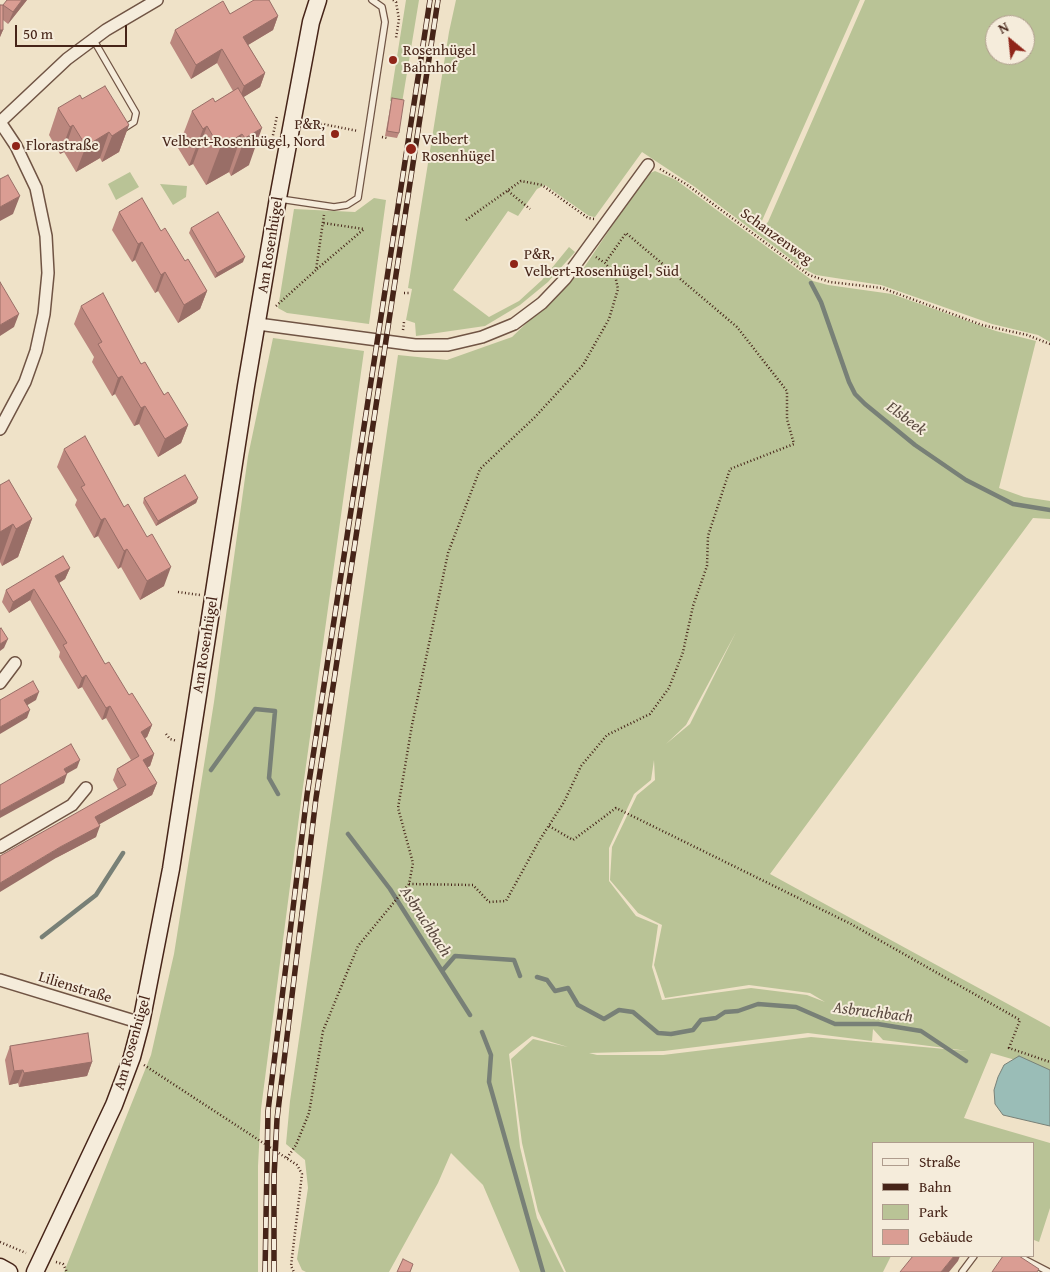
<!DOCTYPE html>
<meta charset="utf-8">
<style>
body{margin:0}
#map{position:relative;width:1050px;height:1272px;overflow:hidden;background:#efe2c8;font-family:"Gentium Book Plus",serif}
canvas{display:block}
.legend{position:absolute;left:872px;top:1142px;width:162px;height:115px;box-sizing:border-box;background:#f5ecdb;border:1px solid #af9c8d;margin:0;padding:6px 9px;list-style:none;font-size:15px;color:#462418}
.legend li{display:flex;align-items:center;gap:10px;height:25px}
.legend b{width:25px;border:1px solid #af9c8d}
.north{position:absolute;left:985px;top:15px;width:50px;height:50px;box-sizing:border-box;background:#f5ecdb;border:1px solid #af9c8d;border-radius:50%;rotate:332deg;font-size:14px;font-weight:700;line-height:20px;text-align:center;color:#462418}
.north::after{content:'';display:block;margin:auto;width:18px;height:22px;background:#8f2418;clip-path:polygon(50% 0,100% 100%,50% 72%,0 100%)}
.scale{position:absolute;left:15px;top:25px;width:112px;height:22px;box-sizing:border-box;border:2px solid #462418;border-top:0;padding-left:6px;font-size:15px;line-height:18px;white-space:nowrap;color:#462418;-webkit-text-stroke:4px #f5ecdb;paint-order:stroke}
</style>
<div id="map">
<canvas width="1050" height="1272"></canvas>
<ul class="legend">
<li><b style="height:6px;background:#f5ecdb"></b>Straße</li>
<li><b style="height:6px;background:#462418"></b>Bahn</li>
<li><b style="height:14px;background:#b9c396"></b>Park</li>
<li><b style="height:14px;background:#da9d93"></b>Gebäude</li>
</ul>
<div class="north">N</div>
<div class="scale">50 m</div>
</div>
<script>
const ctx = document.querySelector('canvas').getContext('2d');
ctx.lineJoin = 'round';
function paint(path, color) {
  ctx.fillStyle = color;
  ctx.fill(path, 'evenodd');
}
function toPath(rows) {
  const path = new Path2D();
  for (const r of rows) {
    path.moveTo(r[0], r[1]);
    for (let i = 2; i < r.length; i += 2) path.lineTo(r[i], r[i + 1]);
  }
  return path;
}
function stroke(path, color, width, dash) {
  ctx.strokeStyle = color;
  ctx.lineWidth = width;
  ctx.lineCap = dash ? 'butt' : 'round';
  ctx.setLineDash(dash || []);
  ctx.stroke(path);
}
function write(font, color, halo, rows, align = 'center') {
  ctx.font = font + ' "Gentium Book Plus",serif';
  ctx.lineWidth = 4;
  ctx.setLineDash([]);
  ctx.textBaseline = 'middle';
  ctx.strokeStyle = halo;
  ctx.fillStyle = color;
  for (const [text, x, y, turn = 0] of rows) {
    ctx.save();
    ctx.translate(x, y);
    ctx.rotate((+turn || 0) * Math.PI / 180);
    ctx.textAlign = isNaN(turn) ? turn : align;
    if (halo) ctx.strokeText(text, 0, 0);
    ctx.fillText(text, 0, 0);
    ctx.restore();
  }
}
paint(toPath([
 [406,0,419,0,402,103,390,101],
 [456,0,860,0,757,232,768,222,865,0,1050,0,1050,342,1038,335,992,324,881,285,816,275,804,269,695,187,642,152,595,217,589,216,545,185,537,189,518,216,508,211,453,290,489,317,519,301,542,280,569,247,575,252,548,282,520,305,485,326,416,336,415,323,406,320,412,289,408,288,449,32],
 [995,25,1025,25,1025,55,995,55],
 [655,171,676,180,813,281,828,285,892,294,996,331,1036,341,999,488,1024,497,1050,501,1050,519,1033,518,770,874,1050,1027,1050,1070,991,1053,964,1118,1050,1143,1050,1208,1039,1242,1034,1240,1034,1143,874,1143,874,1256,891,1256,883,1272,566,1272,538,1211,522,1143,511,1059,533,1039,568,1047,532,1036,509,1054,520,1147,537,1218,564,1272,520,1272,483,1185,451,1153,438,1183,389,1272,306,1272,302,1270,297,1259,308,1188,305,1160,286,1144,290,1101,398,355,447,360,512,337,583,269,643,180,648,174],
 [736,632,690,724,666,744,686,725],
 [654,760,655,780,637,795,612,847,610,880,638,913,662,925,654,965,665,998,749,985,810,993,825,1002,807,995,751,988,662,1000,652,967,658,925,636,916,609,881,609,848,634,794,651,780],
 [873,1029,883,1040,968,1051,811,1037,663,1055,597,1055,589,1053,664,1051,808,1033,872,1041],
 [130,172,139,187,116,200,108,184],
 [160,184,187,186,186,197,173,205],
 [374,198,386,200,369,324,287,313,278,308,294,209,355,212],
 [273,338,364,351,302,794,261,1109,258,1166,258,1272,64,1272,151,1055,174,954,214,702,248,456]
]), '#b9c396');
const water = toPath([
 [1019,1056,1050,1070,1050,1126,1003,1115,995,1104,994,1090,998,1077,1004,1065,1019,1056]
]);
paint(water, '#9abdb7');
stroke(water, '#788077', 1);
stroke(toPath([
 [811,283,821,302,849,382,855,394,865,404,915,445,966,480,1013,504,1050,510],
 [211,770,255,709,275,711,269,778,278,794],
 [348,834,390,889,442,971,455,956,514,960,520,976],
 [42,937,96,895,123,853],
 [442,971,470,1015],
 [537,977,547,980,555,991,568,988,578,1005,604,1019,619,1010,633,1012,658,1033,671,1034,693,1030,701,1020,716,1018,725,1012,738,1011,758,1004,796,1007,835,1024,878,1024,921,1031,966,1061],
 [482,1032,491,1055,489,1082,543,1272]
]), '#788077', 4.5);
const lane = toPath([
 [93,39,136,113,134,122,123,129],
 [280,199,334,207,347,205,358,198,385,22,382,7,372,0],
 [1018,1256,1049,1272],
 [962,1272,974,1256]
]);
const street = toPath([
 [0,122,16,146,36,188,46,236,48,273,44,314,36,351,25,382,0,429],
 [0,122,67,59,106,30,157,0],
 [258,324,415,345,448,345,482,337,514,324,542,303,565,279,648,165],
 [0,683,15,663],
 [0,847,72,805,86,788],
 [0,980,141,1023]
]);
const secondary = toPath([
 [0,1267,9,1272],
 [35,1272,114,1105,132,1057,141,1023,171,869,246,386,278,198,311,22,318,0]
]);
stroke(lane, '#705444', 8);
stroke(street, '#705444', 14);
stroke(secondary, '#462418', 19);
stroke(toPath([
 [393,0,396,2,399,19,396,38],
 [307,121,358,131],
 [382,137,387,138],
 [256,138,272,140,277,116],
 [660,169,686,184,809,275,830,282,882,288,982,325,1027,335,1050,344],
 [508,191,530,209],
 [466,220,521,181,542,185,588,218,594,219],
 [317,269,364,229,323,223],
 [404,293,409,293],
 [276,306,316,270,324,215],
 [403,330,404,322],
 [178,592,200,595],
 [166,734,170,739,177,741],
 [549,826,573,840,616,808,851,924,1020,1020,1009,1048,1050,1062],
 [409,884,473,885,489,902,506,901,539,841,564,802,581,766,607,735,650,714,669,688,683,652,693,606,707,566,708,536,730,469,794,444,787,419,787,391,737,327,626,233,605,263],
 [144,1065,297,1165,302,1174,291,1266,294,1272],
 [287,1158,296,1145,309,1113,323,1031,358,946,409,884,413,863,398,808,412,725,448,553,480,469,535,417,583,365,609,319,618,289,615,275,605,263,596,257],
 [0,1242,26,1253],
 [56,1262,63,1264,67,1272]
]), '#462418', 2.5, [1, 2.5]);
stroke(lane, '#f5ecdb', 5.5);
stroke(street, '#f5ecdb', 11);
stroke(secondary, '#f5ecdb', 16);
const rail = toPath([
 [265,1272,268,1111,307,795,430,0],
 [274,1272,274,1177,277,1119,316,798,438,0]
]);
stroke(rail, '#462418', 5.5);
stroke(rail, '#f5ecdb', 4, [11]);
paint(toPath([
 [27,0,8,24,3,20,3,30,0,37,0,5,3,5],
 [230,14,278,16,273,30,248,45,265,73,260,87,243,97,249,165,231,176,229,172,206,185,193,164,189,166,178,148,192,111,215,102,233,91,217,63,191,79,170,43,175,30],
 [392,98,399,133,397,138,385,136,391,103],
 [82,99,129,125,119,152,102,162,100,158,76,172,64,152,60,154,49,135,58,108],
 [119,212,185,261,207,291,200,309,178,323,158,291,155,293,135,260,132,262,112,230],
 [191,228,243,262,215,278,189,233],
 [81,306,141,364,188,425,181,443,158,457,139,424,134,426,115,394,112,396,92,362,94,357,74,324],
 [64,449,164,586,140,600,121,567,118,569,98,536,94,538,75,505,77,500,57,467],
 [0,485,32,519,18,557,2,566,0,562],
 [144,498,198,498,196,503,156,526,143,503],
 [70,568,65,579,59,583,105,664,152,725,147,737,145,738,154,754,150,766,147,767,157,783,152,795,99,824,96,837,56,858,118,789,113,780,117,769,131,760,106,718,102,720,82,687,78,689,59,657,60,652,30,600,9,613,2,602,6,590],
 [10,1046,92,1062,87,1076,19,1087,18,1083,9,1085,5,1060]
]), '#bb877e');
paint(toPath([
 [22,0,27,0,8,24,13,12],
 [278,16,273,30,238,51,243,37],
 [0,30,3,30,0,37],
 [222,49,217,63,191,79,196,65],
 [265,73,260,87,239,100,244,86],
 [73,125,64,152,60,154,70,127],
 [129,125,119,152,102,162,112,136],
 [207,126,193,164,189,166,203,129],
 [262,128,249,165,231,176,245,138],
 [109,132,100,158,76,172,86,146],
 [242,134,229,172,206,185,220,148],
 [20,196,13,214,0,221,0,207],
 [142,242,135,260,132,262,138,244],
 [245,257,243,262,215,278,217,273],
 [165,272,158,291,155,293,161,275],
 [207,291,200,309,178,323,184,305],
 [19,314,14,327,0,336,0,325],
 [122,376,115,394,112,396,118,378],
 [145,406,139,424,134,426,141,408],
 [188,425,181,443,158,457,165,439],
 [198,498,196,503,156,526,158,521],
 [105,518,98,536,94,538,101,520],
 [32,519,18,557,2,566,16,529],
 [13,524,0,561,0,532],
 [127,549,121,567,118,569,124,551],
 [171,567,164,586,140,600,147,581],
 [70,568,65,579,51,588,55,576],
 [34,589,30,600,9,613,13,602],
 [8,639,4,648,0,651,0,644],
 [86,675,82,687,78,689,82,678],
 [39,692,36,700,21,709,24,700],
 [110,706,106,718,102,720,106,708],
 [30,710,27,718,0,734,0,727],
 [152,725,147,737,136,743,141,732],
 [154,754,150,766,139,772,143,760],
 [80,760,77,768,61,777,64,769],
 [67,774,64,783,0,818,0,811],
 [157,783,152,795,91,829,95,817],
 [100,826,96,837,56,858,0,892,0,883,60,847],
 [92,1062,87,1076,19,1087,24,1073],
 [23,1070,18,1083,9,1085,14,1071],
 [954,1256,960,1256,958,1261,949,1272,941,1272]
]), '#996e67');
const building = toPath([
 [7,0,22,0,13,12,3,5,7,0],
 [254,0,269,0,278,16,243,37,265,73,244,86,222,49,196,65,175,30,223,1,230,14,254,0],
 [0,5,3,5,3,30,0,30,0,5],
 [105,86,129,125,112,136,109,132,86,146,73,125,70,127,58,108,80,95,82,99,105,86],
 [238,88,262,128,245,138,242,134,220,148,207,126,203,129,192,111,213,98,215,102,238,88],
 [392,98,404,100,399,133,387,131,392,98],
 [8,175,20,196,0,207,0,179,8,175],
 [142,198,161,231,165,228,185,261,188,259,207,291,184,305,165,272,161,275,142,242,138,244,119,212,142,198],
 [218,212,245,257,217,273,191,228,218,212],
 [0,282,19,314,0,325,0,282],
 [103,293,141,364,145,362,164,395,168,392,188,425,165,439,145,406,141,408,122,376,118,378,98,344,102,342,81,306,103,293],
 [85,436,124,507,128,504,147,537,152,534,171,567,147,581,127,549,124,551,105,518,101,520,81,487,85,485,64,449,85,436],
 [185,475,198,498,158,521,144,498,185,475],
 [9,480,32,519,16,529,13,524,0,532,0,485,9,480],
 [63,556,70,568,55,576,105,664,109,662,129,695,132,693,152,725,141,732,154,754,143,760,157,783,95,817,100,826,60,847,0,883,0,856,126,785,117,769,139,756,110,706,106,708,86,675,82,678,63,645,67,643,34,589,13,602,6,590,63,556],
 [1,628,8,639,0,644,0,629,1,628],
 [33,681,39,692,24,700,30,710,0,727,0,700,33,681],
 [71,744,80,760,64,769,67,774,0,811,0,785,71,744],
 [88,1033,92,1062,24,1073,23,1070,14,1071,10,1046,88,1033],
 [913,1256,954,1256,941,1272,900,1272,913,1256],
 [1003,1256,1019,1256,1039,1269,1037,1272,992,1272,1003,1256],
 [403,1259,413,1264,410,1272,397,1272,403,1259]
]);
paint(building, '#da9d93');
stroke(building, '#996e67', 1);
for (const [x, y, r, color] of [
 [393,60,5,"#8f2418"],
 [335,134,5,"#8f2418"],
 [16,146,5,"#8f2418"],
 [411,149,6,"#8f2418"],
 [514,264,5,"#8f2418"]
]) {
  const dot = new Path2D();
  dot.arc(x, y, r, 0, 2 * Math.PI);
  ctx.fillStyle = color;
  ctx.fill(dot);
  stroke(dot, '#f5ecdb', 2);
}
write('15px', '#462418', '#f5ecdb', [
 ["Rosenhügel",403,51],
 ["Bahnhof",403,68],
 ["P&R,",325,125,"right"],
 ["Velbert-Rosenhügel, Nord",325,142,"right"],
 ["Velbert",422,140],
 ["Rosenhügel",422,157],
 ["Florastraße",26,146],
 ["P&R,",524,255],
 ["Velbert-Rosenhügel, Süd",524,272]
], 'left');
write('15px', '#462418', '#f5ecdb', [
 ["Schanzenweg",776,237,36],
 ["Am Rosenhügel",271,245,-81],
 ["Am Rosenhügel",206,645,-81],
 ["Lilienstraße",75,988,17],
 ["Am Rosenhügel",133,1043,-74]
]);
write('italic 16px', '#5b4a40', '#f5ecdb', [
 ["Elsbeek",906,419,37],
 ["Asbruchbach",425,922,57],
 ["Asbruchbach",873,1013,7]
]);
</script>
